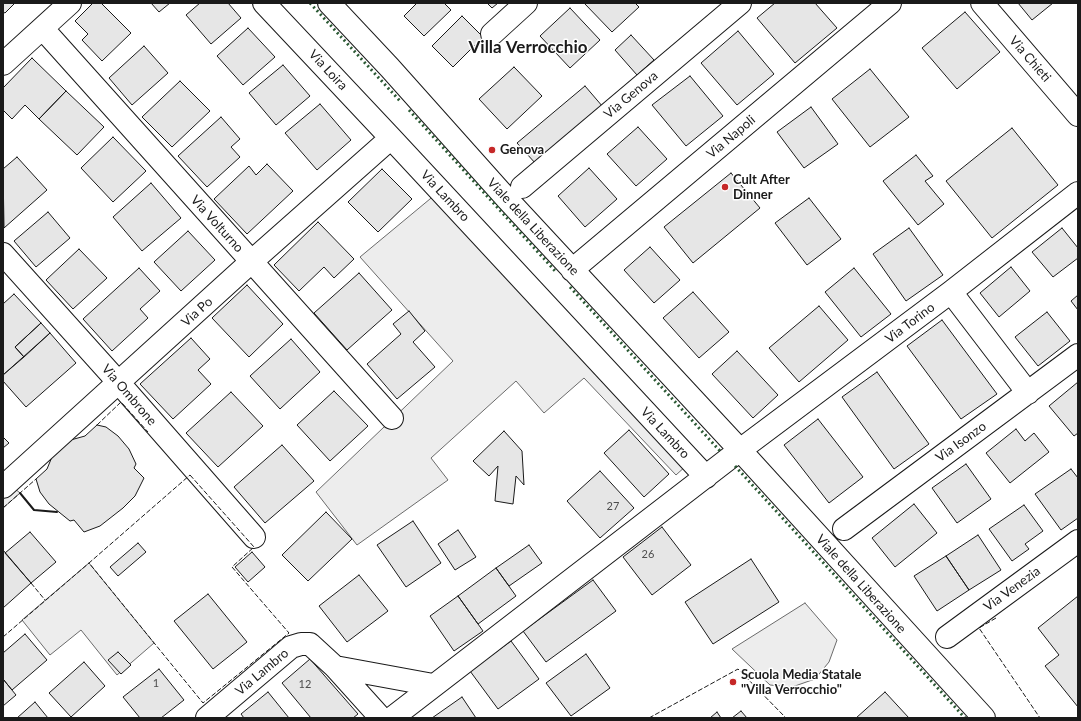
<!DOCTYPE html>
<style>
body{margin:0}
#map{position:relative;width:1081px;height:721px;overflow:hidden;background:#fff;font-family:Lato,sans-serif}
canvas{display:block}
.frame{position:absolute;inset:0;border:4px solid #1a1a1a;pointer-events:none}
</style>
<div id="map">
<canvas width="1081" height="721"></canvas>
<div class="frame"></div>
</div>
<script>
const ctx = document.querySelector('canvas').getContext('2d');
ctx.lineJoin = 'round';
function paint(path, color) {
  ctx.fillStyle = color;
  ctx.fill(path, 'evenodd');
}
function toPath(rows) {
  const path = new Path2D();
  for (const r of rows) {
    path.moveTo(r[0], r[1]);
    for (let i = 2; i < r.length; i += 2) path.lineTo(r[i], r[i + 1]);
  }
  return path;
}
function stroke(path, color, width, dash) {
  ctx.strokeStyle = color;
  ctx.lineWidth = width;
  ctx.lineCap = dash ? 'butt' : 'round';
  ctx.setLineDash(dash || []);
  ctx.stroke(path);
}
function write(font, color, halo, rows, align = 'center') {
  ctx.font = font + ' Lato,sans-serif';
  ctx.lineWidth = 3;
  ctx.setLineDash([]);
  ctx.textBaseline = 'middle';
  ctx.strokeStyle = halo;
  ctx.fillStyle = color;
  for (const [text, x, y, turn = 0] of rows) {
    ctx.save();
    ctx.translate(x, y);
    ctx.rotate((+turn || 0) * Math.PI / 180);
    ctx.textAlign = isNaN(turn) ? turn : align;
    if (halo) ctx.strokeText(text, 0, 0);
    ctx.fillText(text, 0, 0);
    ctx.restore();
  }
}
const built = toPath([
 [436,194,687,465,676,475,584,378,544,413,516,381,431,458,448,480,357,545,316,492,453,361,360,257,436,194],
 [14,488,20,493,3,508,3,498,14,488],
 [89,563,154,643,117,675,81,630,50,655,22,620,89,563],
 [805,603,837,640,829,662,815,679,792,687,770,685,732,649,805,603]
]);
paint(built, '#ededed');
stroke(built, '#6a6a6a', 1);
const building = toPath([
 [3,3,15,3,5,13,3,12,3,3],
 [93,3,101,3,131,33,102,61,82,40,88,34,75,21,93,3],
 [151,3,170,3,159,12,151,3],
 [200,3,228,3,241,18,211,44,186,15,200,3],
 [417,3,444,3,451,10,424,36,404,16,417,3],
 [487,3,498,3,492,8,487,3],
 [584,3,635,3,639,7,612,32,584,3],
 [775,3,815,3,837,28,795,63,757,18,775,3],
 [1018,3,1053,3,1032,20,1018,3],
 [570,8,600,40,570,68,540,36,570,8],
 [965,12,1000,52,957,89,922,48,965,12],
 [462,16,483,37,453,67,432,46,462,16],
 [248,28,275,57,243,85,217,56,248,28],
 [738,31,774,74,737,105,701,63,738,31],
 [631,35,654,60,637,75,615,50,631,35],
 [144,46,168,73,132,105,109,78,144,46],
 [32,58,66,91,39,119,25,105,12,119,3,110,3,88,32,58],
 [283,65,310,96,276,125,249,93,283,65],
 [514,67,542,96,507,129,479,99,514,67],
 [870,69,909,117,870,147,832,99,870,69],
 [690,76,723,116,686,146,652,105,690,76],
 [180,81,210,111,172,147,142,117,180,81],
 [585,86,603,107,536,164,517,143,585,86],
 [66,91,104,127,77,155,39,119,66,91],
 [320,104,351,140,317,170,285,133,320,104],
 [811,107,838,144,804,168,777,132,811,107],
 [221,117,240,139,231,147,240,157,207,187,178,156,221,117],
 [638,127,667,159,636,186,607,154,638,127],
 [1012,128,1058,185,992,238,946,181,1012,128],
 [113,137,146,171,113,202,81,168,113,137],
 [916,155,933,176,925,181,944,204,918,225,883,181,916,155],
 [17,157,47,190,4,228,3,169,17,157],
 [267,164,293,191,247,234,214,199,249,166,256,175,267,164],
 [589,168,617,199,585,227,558,196,589,168],
 [382,169,412,199,378,232,348,202,382,169],
 [731,173,760,208,693,263,664,227,731,173],
 [151,183,181,218,142,251,113,217,151,183],
 [809,198,841,239,807,265,775,223,809,198],
 [48,212,70,238,36,267,14,241,48,212],
 [318,222,354,259,334,278,324,267,299,291,274,265,318,222],
 [909,228,943,275,906,301,873,254,909,228],
 [1062,228,1078,248,1078,258,1053,277,1032,252,1062,228],
 [188,231,215,260,181,291,154,262,188,231],
 [650,247,680,280,654,303,624,270,650,247],
 [79,249,107,278,73,309,46,280,79,249],
 [1011,267,1030,291,999,317,980,293,1011,267],
 [139,268,160,291,140,309,148,318,112,351,83,319,139,268],
 [854,268,891,314,861,337,825,292,854,268],
 [359,273,392,310,347,350,314,313,359,273],
 [247,285,283,324,249,357,212,318,247,285],
 [693,292,729,332,699,358,663,318,693,292],
 [14,294,41,323,15,347,24,357,3,375,3,304,14,294],
 [1078,295,1078,310,1071,301,1078,295],
 [819,306,848,340,799,382,769,348,819,306],
 [409,311,425,331,413,342,435,367,397,399,367,364,401,334,393,324,409,311],
 [1047,312,1070,341,1038,366,1015,337,1047,312],
 [942,320,997,394,961,419,907,346,942,320],
 [41,323,50,333,24,357,15,347,41,323],
 [50,333,76,363,26,407,3,381,3,375,50,333],
 [191,338,210,359,198,370,211,384,173,419,140,384,191,338],
 [291,339,320,372,280,409,250,376,291,339],
 [737,351,778,395,753,418,712,374,737,351],
 [877,372,929,444,894,469,842,397,877,372],
 [1078,382,1078,433,1074,436,1049,406,1078,382],
 [334,391,368,426,330,461,297,425,334,391],
 [231,392,263,426,218,467,186,433,231,392],
 [818,419,863,477,829,503,784,445,818,419],
 [97,425,106,427,118,436,129,449,136,464,134,468,144,478,135,496,123,508,100,526,84,532,74,520,70,521,49,504,40,492,36,479,47,469,54,452,67,441,85,436,97,425],
 [1016,429,1025,441,1034,433,1049,452,1010,483,986,453,1016,429],
 [629,430,669,474,644,497,604,453,629,430],
 [504,431,522,451,524,485,516,476,513,504,495,501,498,466,489,476,473,461,504,431],
 [3,437,9,443,3,448,3,437],
 [282,445,314,481,265,523,234,487,282,445],
 [966,464,991,499,957,523,932,488,966,464],
 [1071,469,1078,478,1078,518,1061,530,1035,494,1071,469],
 [600,471,634,508,600,538,567,501,600,471],
 [914,504,937,533,895,567,872,538,914,504],
 [1024,505,1043,531,1025,544,1029,549,1012,561,989,529,1024,505],
 [326,512,352,539,308,581,282,555,326,512],
 [413,521,441,563,406,587,377,545,413,521],
 [662,527,691,565,652,595,623,557,662,527],
 [458,530,476,557,455,570,438,544,458,530],
 [30,532,56,562,31,583,5,553,30,532],
 [978,535,1001,570,969,590,946,556,978,535],
 [138,543,146,552,118,576,110,567,138,543],
 [529,545,542,563,509,586,496,568,529,545],
 [3,550,31,583,3,608,3,550],
 [252,552,265,567,248,582,235,567,252,552],
 [946,556,969,590,937,611,914,576,946,556],
 [751,559,779,602,713,644,685,602,751,559],
 [496,568,516,596,478,624,458,596,496,568],
 [359,575,388,611,347,642,319,606,359,575],
 [593,580,616,611,546,662,523,631,593,580],
 [208,594,247,642,213,669,174,621,208,594],
 [458,596,483,631,454,651,430,616,458,596],
 [1078,596,1078,707,1045,666,1059,655,1038,628,1078,596],
 [25,634,47,660,12,690,3,679,3,653,25,634],
 [511,641,539,679,498,709,470,671,511,641],
 [118,652,131,665,121,674,108,660,118,652],
 [586,654,610,688,571,716,546,683,586,654],
 [310,659,358,714,353,718,311,718,282,683,310,659],
 [84,662,105,686,71,717,49,693,84,662],
 [159,669,184,700,161,718,140,718,123,697,159,669],
 [3,679,16,695,3,706,3,679],
 [268,692,289,718,244,718,241,714,268,692],
 [885,692,909,718,856,718,885,692],
 [462,697,476,718,432,718,462,697],
 [35,702,48,718,17,718,35,702],
 [741,711,747,718,732,718,741,711],
 [717,712,721,718,710,718,717,712]
]);
paint(building, '#e6e6e6');
stroke(building, '#1a1a1a', 1);
const minor = toPath([
 [264,3,391,138,706,477],
 [329,3,390,68,507,199,740,450,984,718],
 [982,3,1078,115],
 [43,29,392,418],
 [492,34,526,3],
 [3,64,70,3],
 [522,187,740,3],
 [3,254,119,383,254,537],
 [572,270,890,3],
 [951,292,1028,393],
 [3,487,251,262,391,138],
 [844,529,1078,355],
 [947,637,1078,541],
 [335,667,433,685],
 [207,718,291,647,301,644,310,644,335,667,381,718],
 [392,718,740,450,951,292,1078,193]
]);
stroke(minor, '#1a1a1a', 24);
stroke(minor, '#fff', 22);
stroke(toPath([
 [310,3,400,101],
 [409,110,556,272],
 [570,287,720,451],
 [735,466,965,718]
]), '#2b5a34', 3, [2, 3]);
stroke(toPath([
 [97,425,121,402,148,432],
 [190,475,254,547,232,567,289,633,203,703,89,563,190,475],
 [3,508,36,479],
 [31,583,45,600],
 [996,618,979,628,1040,718],
 [3,637,89,563],
 [649,718,738,669,786,718]
]), '#1a1a1a', 1, [5, 2]);
stroke(toPath([
 [20,493,34,510,57,512]
]), '#1a1a1a', 2);
for (const [x, y, r, color] of [
 [492,150,4,"#c62828"],
 [725,187,4,"#c62828"],
 [733,682,4,"#c62828"]
]) {
  const dot = new Path2D();
  dot.arc(x, y, r, 0, 2 * Math.PI);
  ctx.fillStyle = color;
  ctx.fill(dot);
  stroke(dot, '#fff', 1.5);
}
write('11px', '#4d4d4d', null, [
 ["27",613,506],
 ["26",648,554],
 ["1",156,683],
 ["12",305,684]
]);
write('13px', '#1a1a1a', '#fff', [
 ["Via Chieti",1030,59,49],
 ["Via Loira",328,70,47],
 ["Via Genova",631,95,-40],
 ["Via Napoli",731,137,-40],
 ["Via Lambro",445,196,47],
 ["Via Volturno",217,224,48],
 ["Viale della Liberazione",533,227,47],
 ["Via Po",197,312,-42],
 ["Via Torino",910,323,-37],
 ["Via Ombrone",129,395,49],
 ["Via Lambro",665,433,47],
 ["Via Isonzo",961,442,-36],
 ["Viale della Liberazione",861,584,48],
 ["Via Venezia",1012,589,-36],
 ["Via Lambro",262,672,-40]
]);
write('bold 13px', '#1a1a1a', '#fff', [
 ["Genova",500,150],
 ["Cult After",733,180],
 ["Dinner",733,195],
 ["Scuola Media Statale",741,675],
 ["\"Villa Verrocchio\"",741,690]
], 'left');
write('bold 17px', '#1a1a1a', '#fff', [
 ["Villa Verrocchio",528,48]
]);
</script>
